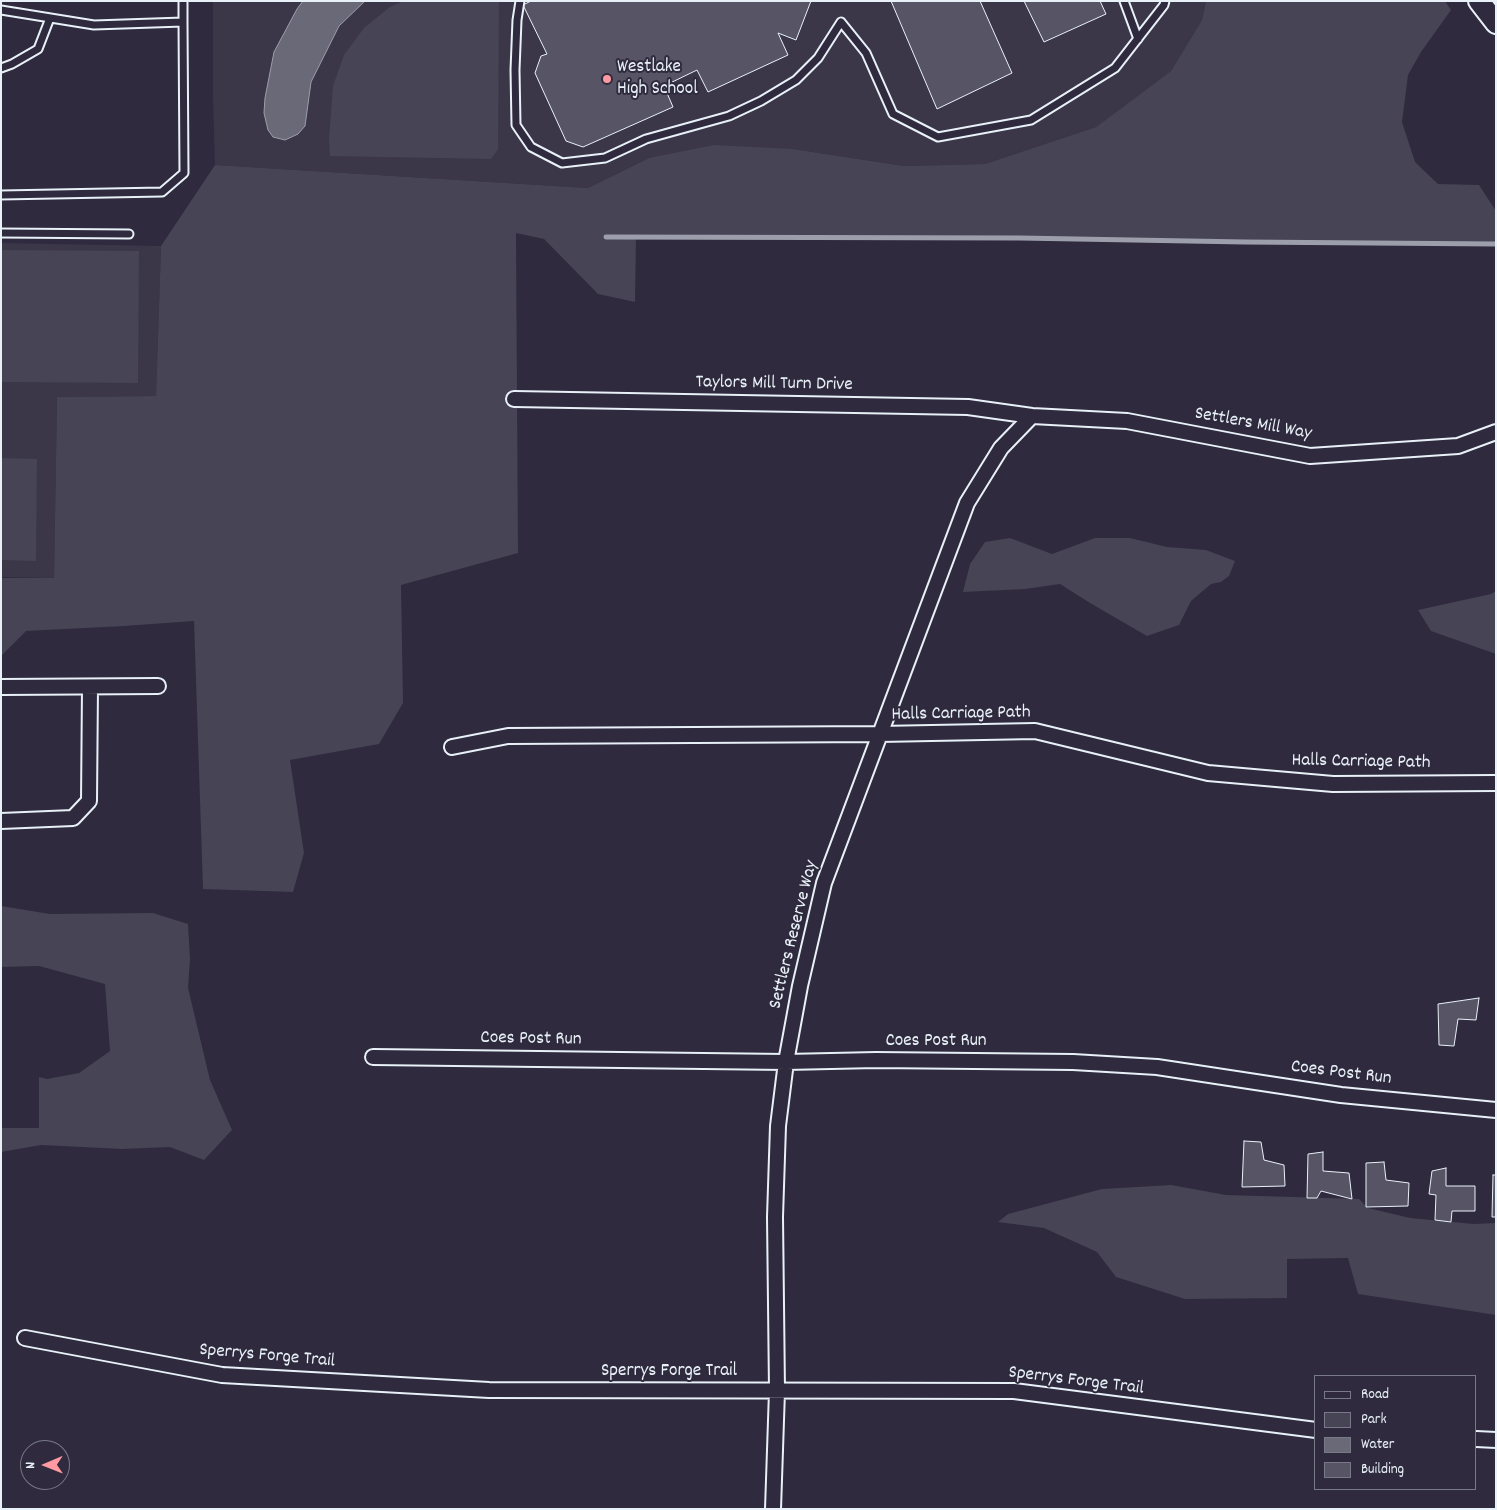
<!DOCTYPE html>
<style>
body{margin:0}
#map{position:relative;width:1497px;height:1510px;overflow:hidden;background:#2f2a3d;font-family:Dekko,sans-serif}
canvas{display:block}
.frame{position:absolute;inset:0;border:2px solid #e8f1f8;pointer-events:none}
.legend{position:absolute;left:1314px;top:1375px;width:162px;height:115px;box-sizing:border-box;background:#2f2a3d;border:1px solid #797a88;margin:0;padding:6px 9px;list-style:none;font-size:15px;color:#e8f1f8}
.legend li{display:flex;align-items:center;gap:10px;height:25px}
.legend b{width:25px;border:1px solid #797a88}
.north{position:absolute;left:20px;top:1440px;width:50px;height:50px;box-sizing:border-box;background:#2f2a3d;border:1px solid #797a88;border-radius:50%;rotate:269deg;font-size:14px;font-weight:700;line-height:20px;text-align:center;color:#e8f1f8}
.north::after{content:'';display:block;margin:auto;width:18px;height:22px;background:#ff9aa2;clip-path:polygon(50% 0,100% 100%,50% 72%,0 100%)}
</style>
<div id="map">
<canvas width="1497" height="1510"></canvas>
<div class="frame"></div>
<ul class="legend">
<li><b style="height:6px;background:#2f2a3d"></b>Road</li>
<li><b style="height:14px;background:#464455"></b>Park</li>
<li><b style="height:14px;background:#696978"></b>Water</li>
<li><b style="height:14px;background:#575565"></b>Building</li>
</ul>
<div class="north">N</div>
</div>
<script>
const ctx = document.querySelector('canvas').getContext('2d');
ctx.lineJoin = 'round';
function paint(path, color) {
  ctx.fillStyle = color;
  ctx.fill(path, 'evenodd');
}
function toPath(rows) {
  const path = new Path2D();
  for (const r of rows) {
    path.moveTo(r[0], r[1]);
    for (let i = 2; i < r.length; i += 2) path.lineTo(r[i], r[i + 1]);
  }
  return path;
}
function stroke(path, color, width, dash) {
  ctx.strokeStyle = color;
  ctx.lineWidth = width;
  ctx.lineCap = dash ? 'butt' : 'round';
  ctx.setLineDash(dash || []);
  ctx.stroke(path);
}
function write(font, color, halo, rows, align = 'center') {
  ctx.font = font + ' Dekko,sans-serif';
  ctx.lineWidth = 4;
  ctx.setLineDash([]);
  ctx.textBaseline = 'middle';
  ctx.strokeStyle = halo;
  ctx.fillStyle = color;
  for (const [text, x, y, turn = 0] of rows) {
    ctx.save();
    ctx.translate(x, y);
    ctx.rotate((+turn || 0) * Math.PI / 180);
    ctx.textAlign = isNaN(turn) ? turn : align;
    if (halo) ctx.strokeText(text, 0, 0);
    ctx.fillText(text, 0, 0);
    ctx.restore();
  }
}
paint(toPath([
 [213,1,1206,1,1202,20,1171,71,1096,127,985,164,904,166,793,149,649,158,588,188,215,165,213,100],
 [1,243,161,246,156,396,57,397,54,578,1,577]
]), '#3b3749');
paint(toPath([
 [404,1,499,1,498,149,491,159,330,156,329,139,333,86,344,55,364,28,390,7],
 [1206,1,1445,1,1451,10,1421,52,1408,75,1402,122,1415,162,1438,184,1479,185,1496,211,1496,244,1245,242,1020,238,636,237,635,302,598,294,544,239,516,233,518,553,401,585,403,703,379,744,290,760,304,853,293,892,203,889,194,621,124,626,26,631,1,656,1,578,54,578,57,397,156,396,161,246,215,165,588,188,649,158,714,145,793,149,904,166,985,164,1096,127,1171,71,1202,20],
 [1,250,139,251,138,383,1,382],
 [1,458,37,459,36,561,1,560],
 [1010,538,1052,554,1095,538,1130,538,1167,547,1206,550,1235,561,1229,576,1221,582,1211,584,1191,601,1179,625,1147,636,1090,603,1060,584,1025,589,963,592,970,564,985,542],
 [1496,591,1496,654,1431,631,1418,610,1491,594],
 [1,906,50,914,153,913,188,924,190,959,188,988,210,1080,232,1130,204,1160,170,1147,122,1149,41,1145,1,1152,1,1128,39,1128,39,1077,47,1079,79,1073,110,1051,105,984,39,966,1,967],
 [1171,1185,1226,1195,1359,1199,1368,1208,1410,1218,1474,1224,1496,1223,1496,1315,1358,1294,1348,1258,1287,1259,1287,1298,1185,1299,1116,1277,1097,1252,1044,1228,998,1222,1008,1214,1102,1189]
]), '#464455');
const water = toPath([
 [303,1,365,1,339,26,311,82,305,126,298,134,285,140,273,137,268,130,264,113,265,98,274,52,297,9,303,1]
]);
paint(water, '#696978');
stroke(water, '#9c9fab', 1);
stroke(toPath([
 [606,237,1020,238,1245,242,1496,244]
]), '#9c9fab', 5);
const building = toPath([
 [531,1,811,1,796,40,778,33,788,55,708,92,697,70,664,86,673,107,583,147,566,141,535,73,541,56,547,54,523,5,531,1],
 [891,1,980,1,1012,73,937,109,891,1],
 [1024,1,1100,1,1106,14,1044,42,1024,1],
 [1479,998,1476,1020,1458,1019,1454,1046,1439,1045,1438,1004,1479,998],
 [1244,1141,1261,1142,1264,1160,1284,1165,1285,1186,1242,1187,1244,1141],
 [1323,1152,1323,1171,1349,1173,1352,1199,1321,1191,1317,1198,1307,1198,1308,1154,1323,1152],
 [1384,1162,1386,1180,1409,1183,1408,1206,1366,1207,1366,1163,1384,1162],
 [1446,1168,1446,1186,1475,1186,1475,1211,1452,1211,1451,1222,1435,1220,1436,1195,1429,1194,1432,1171,1446,1168],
 [1493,1175,1496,1175,1496,1217,1492,1217,1493,1175]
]);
paint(building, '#575565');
stroke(building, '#e8f1f8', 1);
const service = toPath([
 [520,1,517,20,515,70,516,125,531,147,562,163,605,158,646,139,729,116,761,101,796,80,818,58,841,22,866,53,893,114,938,137,1031,120,1115,68,1164,5,1165,1],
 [1124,1,1138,39],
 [1,10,94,25,183,22,184,173,162,192,1,195],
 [183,22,183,1],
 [1,68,12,64,38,49,50,18],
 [1,233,129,234]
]);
const minor = toPath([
 [514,399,968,407,1032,416,1127,421,1310,456,1458,446,1496,432],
 [1,687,158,686],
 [452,747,508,736,880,734,1035,731,1208,773,1333,784,1496,783],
 [1,821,73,818,89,801,90,687],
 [373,1057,786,1062,876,1060,1073,1062,1157,1067,1341,1095,1496,1110],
 [25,1338,222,1375,489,1390,1014,1391,1316,1430],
 [1476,1439,1496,1440],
 [773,1509,777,1391,775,1217,778,1126,786,1062,800,986,824,883,967,503,1001,448,1032,416]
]);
const secondary = toPath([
 [1479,1,1496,23]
]);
stroke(service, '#e8f1f8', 11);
stroke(minor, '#e8f1f8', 18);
stroke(secondary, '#e8f1f8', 24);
stroke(service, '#2f2a3d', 7);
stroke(minor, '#2f2a3d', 14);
stroke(secondary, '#2f2a3d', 20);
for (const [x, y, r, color] of [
 [607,79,5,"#ff9aa2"]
]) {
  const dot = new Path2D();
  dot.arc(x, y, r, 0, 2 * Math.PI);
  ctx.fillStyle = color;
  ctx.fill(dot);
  stroke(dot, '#2f2a3d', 2);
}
write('19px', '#e8f1f8', '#2f2a3d', [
 ["Westlake",617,68],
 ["High School",617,90]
], 'left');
write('19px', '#e8f1f8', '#2f2a3d', [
 ["Taylors Mill Turn Drive",774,385,1],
 ["Settlers Mill Way",1253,425,10],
 ["Halls Carriage Path",961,715,-1],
 ["Halls Carriage Path",1361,763,1],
 ["Settlers Reserve Way",795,935,-76],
 ["Coes Post Run",531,1040,1],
 ["Coes Post Run",936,1042],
 ["Coes Post Run",1341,1074,7],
 ["Sperrys Forge Trail",267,1357,5],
 ["Sperrys Forge Trail",669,1372],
 ["Sperrys Forge Trail",1076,1382,7]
]);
</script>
